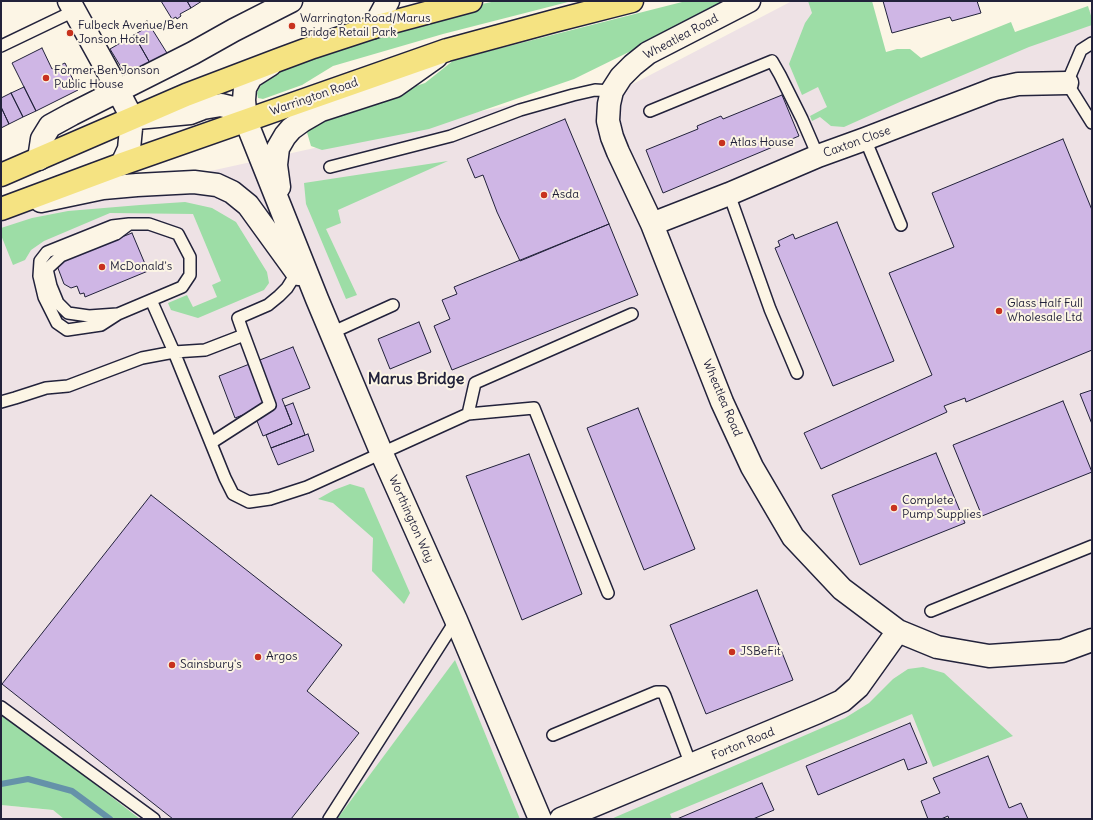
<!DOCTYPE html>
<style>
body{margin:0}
#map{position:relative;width:1093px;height:820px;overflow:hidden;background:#fcf5e5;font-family:Delius,sans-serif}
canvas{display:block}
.frame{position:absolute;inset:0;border:2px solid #22223b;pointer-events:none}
</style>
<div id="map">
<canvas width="1093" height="820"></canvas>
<div class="frame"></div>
</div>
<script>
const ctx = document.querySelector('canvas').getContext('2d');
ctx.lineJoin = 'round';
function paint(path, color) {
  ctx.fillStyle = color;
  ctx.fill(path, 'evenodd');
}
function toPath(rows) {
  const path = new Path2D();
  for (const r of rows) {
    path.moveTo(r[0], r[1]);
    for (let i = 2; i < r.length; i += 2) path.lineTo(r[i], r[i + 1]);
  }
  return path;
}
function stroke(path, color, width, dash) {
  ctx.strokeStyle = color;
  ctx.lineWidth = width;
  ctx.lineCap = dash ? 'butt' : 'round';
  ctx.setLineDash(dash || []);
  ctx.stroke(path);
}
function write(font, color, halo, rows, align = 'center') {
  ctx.font = font + ' Delius,sans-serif';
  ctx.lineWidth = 4;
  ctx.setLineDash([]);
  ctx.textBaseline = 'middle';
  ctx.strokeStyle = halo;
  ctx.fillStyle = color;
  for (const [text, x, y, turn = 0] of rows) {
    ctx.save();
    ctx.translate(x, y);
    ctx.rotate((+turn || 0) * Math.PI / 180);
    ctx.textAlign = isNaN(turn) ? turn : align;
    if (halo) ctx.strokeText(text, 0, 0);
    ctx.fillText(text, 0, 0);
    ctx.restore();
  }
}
paint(toPath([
 [792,1,825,1,871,77,1021,33,1092,9,1092,819,520,819,455,661,337,819,140,819,1,711,1,220,20,213,591,87,629,86],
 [1,805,53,810,64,819,1,819]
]), '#eee2e5');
paint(toPath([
 [496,1,572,1,443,34,333,66,302,85,263,99,258,98,257,93,259,88,268,77,287,63,477,5],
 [686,1,731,1,684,25,574,79,429,129,322,150,311,146,306,129,320,118,425,83,454,60],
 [808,1,872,1,886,52,897,49,910,49,921,58,1011,22,1015,32,1088,6,1092,19,1092,25,1029,47,902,101,844,127,831,126,820,117,812,121,810,116,827,107,818,87,802,95,789,64,805,23,812,13],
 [448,161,338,210,341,223,326,229,357,295,346,299,306,204,304,183],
 [185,202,212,208,236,222,267,272,269,283,264,290,198,318,171,310,168,303,187,295,193,307,217,297,212,285,221,281,193,214,110,213,44,241,31,250,25,260,13,265,1,235,1,228,32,218,68,211,140,205],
 [350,484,364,488,410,593,404,604,372,571,373,538,333,503,318,499,334,490],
 [455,660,520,819,337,819],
 [923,667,944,673,1013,736,933,767,912,714,670,814,672,819,611,819,845,718,869,703,893,679,908,669],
 [1,711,140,819,64,819,53,810,1,805]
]), '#9ddda6');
stroke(toPath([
 [1,784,28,779,72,791,110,819]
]), '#6592a9', 6);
const building = toPath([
 [161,1,187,1,191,8,180,14,181,16,177,19,176,17,172,19,161,1],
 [187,1,202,1,191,8,187,1],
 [883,1,977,1,981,13,952,21,950,17,892,33,883,1],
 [147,21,167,53,150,63,134,35,144,29,141,25,147,21],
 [134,35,150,63,127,77,110,49,134,35],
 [42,48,52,69,65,63,78,90,36,111,12,63,42,48],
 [24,87,36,111,23,117,11,93,24,87],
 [11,93,23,117,9,124,1,107,1,98,11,93],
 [782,95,799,136,663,193,646,150,698,129,697,126,721,116,723,119,782,95],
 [1,107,9,124,1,128,1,107],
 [565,119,609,224,520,261,497,212,483,175,475,178,467,159,565,119],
 [1063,139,1092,210,1092,350,966,402,965,398,944,406,947,412,821,469,804,433,932,375,889,273,954,247,932,193,1063,139],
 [837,222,894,361,833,386,775,248,780,246,778,241,793,234,795,239,837,222],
 [609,224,638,295,452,370,434,326,450,319,442,300,457,294,454,287,609,224],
 [132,233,148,271,85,297,84,293,80,294,77,286,71,288,64,284,56,263,132,233],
 [419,322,431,352,390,369,378,339,419,322],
 [293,347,310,388,282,399,292,424,263,436,253,411,235,418,219,376,293,347],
 [1092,390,1092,424,1080,394,1092,390],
 [1063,401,1092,472,982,516,953,445,1063,401],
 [293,403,305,435,271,448,266,435,292,424,285,406,293,403],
 [638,408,695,549,644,570,587,428,638,408],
 [308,434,314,451,278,465,271,448,308,434],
 [936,453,965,523,860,565,832,495,936,453],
 [529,454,582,594,522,620,466,476,529,454],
 [151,495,342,645,307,691,359,733,291,819,173,819,2,684,151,495],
 [757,590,793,680,706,714,670,625,757,590],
 [910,723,927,763,908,770,904,759,818,795,806,766,910,723],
 [988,756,1009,808,1021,803,1028,819,949,819,948,816,941,819,928,819,921,801,940,793,933,778,988,756],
 [762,783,774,810,753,819,677,819,762,783]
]);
paint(building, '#cfb6e5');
stroke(building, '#22223b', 1);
const service = toPath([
 [1092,43,1081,50,1067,83,1092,123],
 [1,46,74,11],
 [650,111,772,61,780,75,802,119,818,156],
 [865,139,901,225],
 [330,167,451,136,520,110,573,95,595,90,612,91],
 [729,194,770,309,797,373],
 [129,224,149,224,178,234,190,257,190,275,182,287,118,314,101,325,67,330,57,323,44,297,39,276,40,261,47,252,112,226,129,224],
 [117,314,89,316,68,313,58,303,51,286,47,269,61,256,116,234,128,225],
 [331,333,393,305],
 [244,335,238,318,268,305,279,296,287,288,297,272],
 [1,402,15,398,46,388,68,386,142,358,174,352,151,300],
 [468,414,475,383,632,314],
 [211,443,270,405,244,335,205,350,174,352,225,478,233,494,249,502,270,499,307,487,468,414,534,408,608,593],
 [931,611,1092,546],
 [1,707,154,819],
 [553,735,656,692,663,692,665,696,691,765],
 [329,819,456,620]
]);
const minor = toPath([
 [69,1,106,68,132,118,129,149,122,164],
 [749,1,648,53,633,65,621,77,612,91,609,104,608,121,612,137,618,152,652,224,722,402,752,467,793,537,842,589,898,631,937,647,989,656,1062,651,1092,640],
 [374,27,388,1],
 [270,65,251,77,245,88,244,100,246,121,317,299,382,454,456,620,540,819],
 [137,118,190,113,203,108,221,105,237,109,246,121],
 [39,159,42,139,50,126,72,114,193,53,234,30,291,1],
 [279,187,276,165,278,148,285,136,291,129,302,121,321,110,395,86,436,57],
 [41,201,103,188,137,185,194,182,217,185,232,192,248,205,298,274],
 [652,224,729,194,818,156,865,139,995,89,1018,84,1067,83],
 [561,819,818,712,842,701,858,687,898,631]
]);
const trunk = toPath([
 [1,175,186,95,278,60,313,47,374,27,471,1],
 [1,209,122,164,447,50,554,21,632,1]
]);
stroke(service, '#22223b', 14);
stroke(minor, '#22223b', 25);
stroke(trunk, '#22223b', 25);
stroke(service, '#fcf5e5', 11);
stroke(minor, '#fcf5e5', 22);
stroke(trunk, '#f5e382', 22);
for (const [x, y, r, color] of [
 [292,26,4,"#c8321e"],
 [70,33,4,"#c8321e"],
 [46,78,4,"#c8321e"],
 [722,143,4,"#c8321e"],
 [544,195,4,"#c8321e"],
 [102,267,4,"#c8321e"],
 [999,311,4,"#c8321e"],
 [894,508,4,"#c8321e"],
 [732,652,4,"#c8321e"],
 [258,657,4,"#c8321e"],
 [172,665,4,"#c8321e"]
]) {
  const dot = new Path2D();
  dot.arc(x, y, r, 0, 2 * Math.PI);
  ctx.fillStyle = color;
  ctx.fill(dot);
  stroke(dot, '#fcf5e5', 1.5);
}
write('12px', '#22223b', '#fcf5e5', [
 ["Warrington Road/Marus",300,19],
 ["Bridge Retail Park",300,33],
 ["Fulbeck Avenue/Ben",78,26],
 ["Jonson Hotel",78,40],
 ["Former Ben Jonson",54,71],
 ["Public House",54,85],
 ["Atlas House",730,143],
 ["Asda",552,195],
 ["McDonald's",110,267],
 ["Glass Half Full",1007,304],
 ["Wholesale Ltd",1007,318],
 ["Complete",902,501],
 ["Pump Supplies",902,515],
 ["JSBeFit",740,652],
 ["Argos",266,657],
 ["Sainsbury's",180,665]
], 'left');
write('12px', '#22223b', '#fcf5e5', [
 ["Wheatlea Road",681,37,-28],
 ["Warrington Road",314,97,-19],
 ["Caxton Close",857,142,-20],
 ["Wheatlea Road",722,398,67],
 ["Worthington Way",411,519,66],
 ["Forton Road",743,744,-22]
]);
write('bold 16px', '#22223b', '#fcf5e5', [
 ["Marus Bridge",416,379]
]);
</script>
